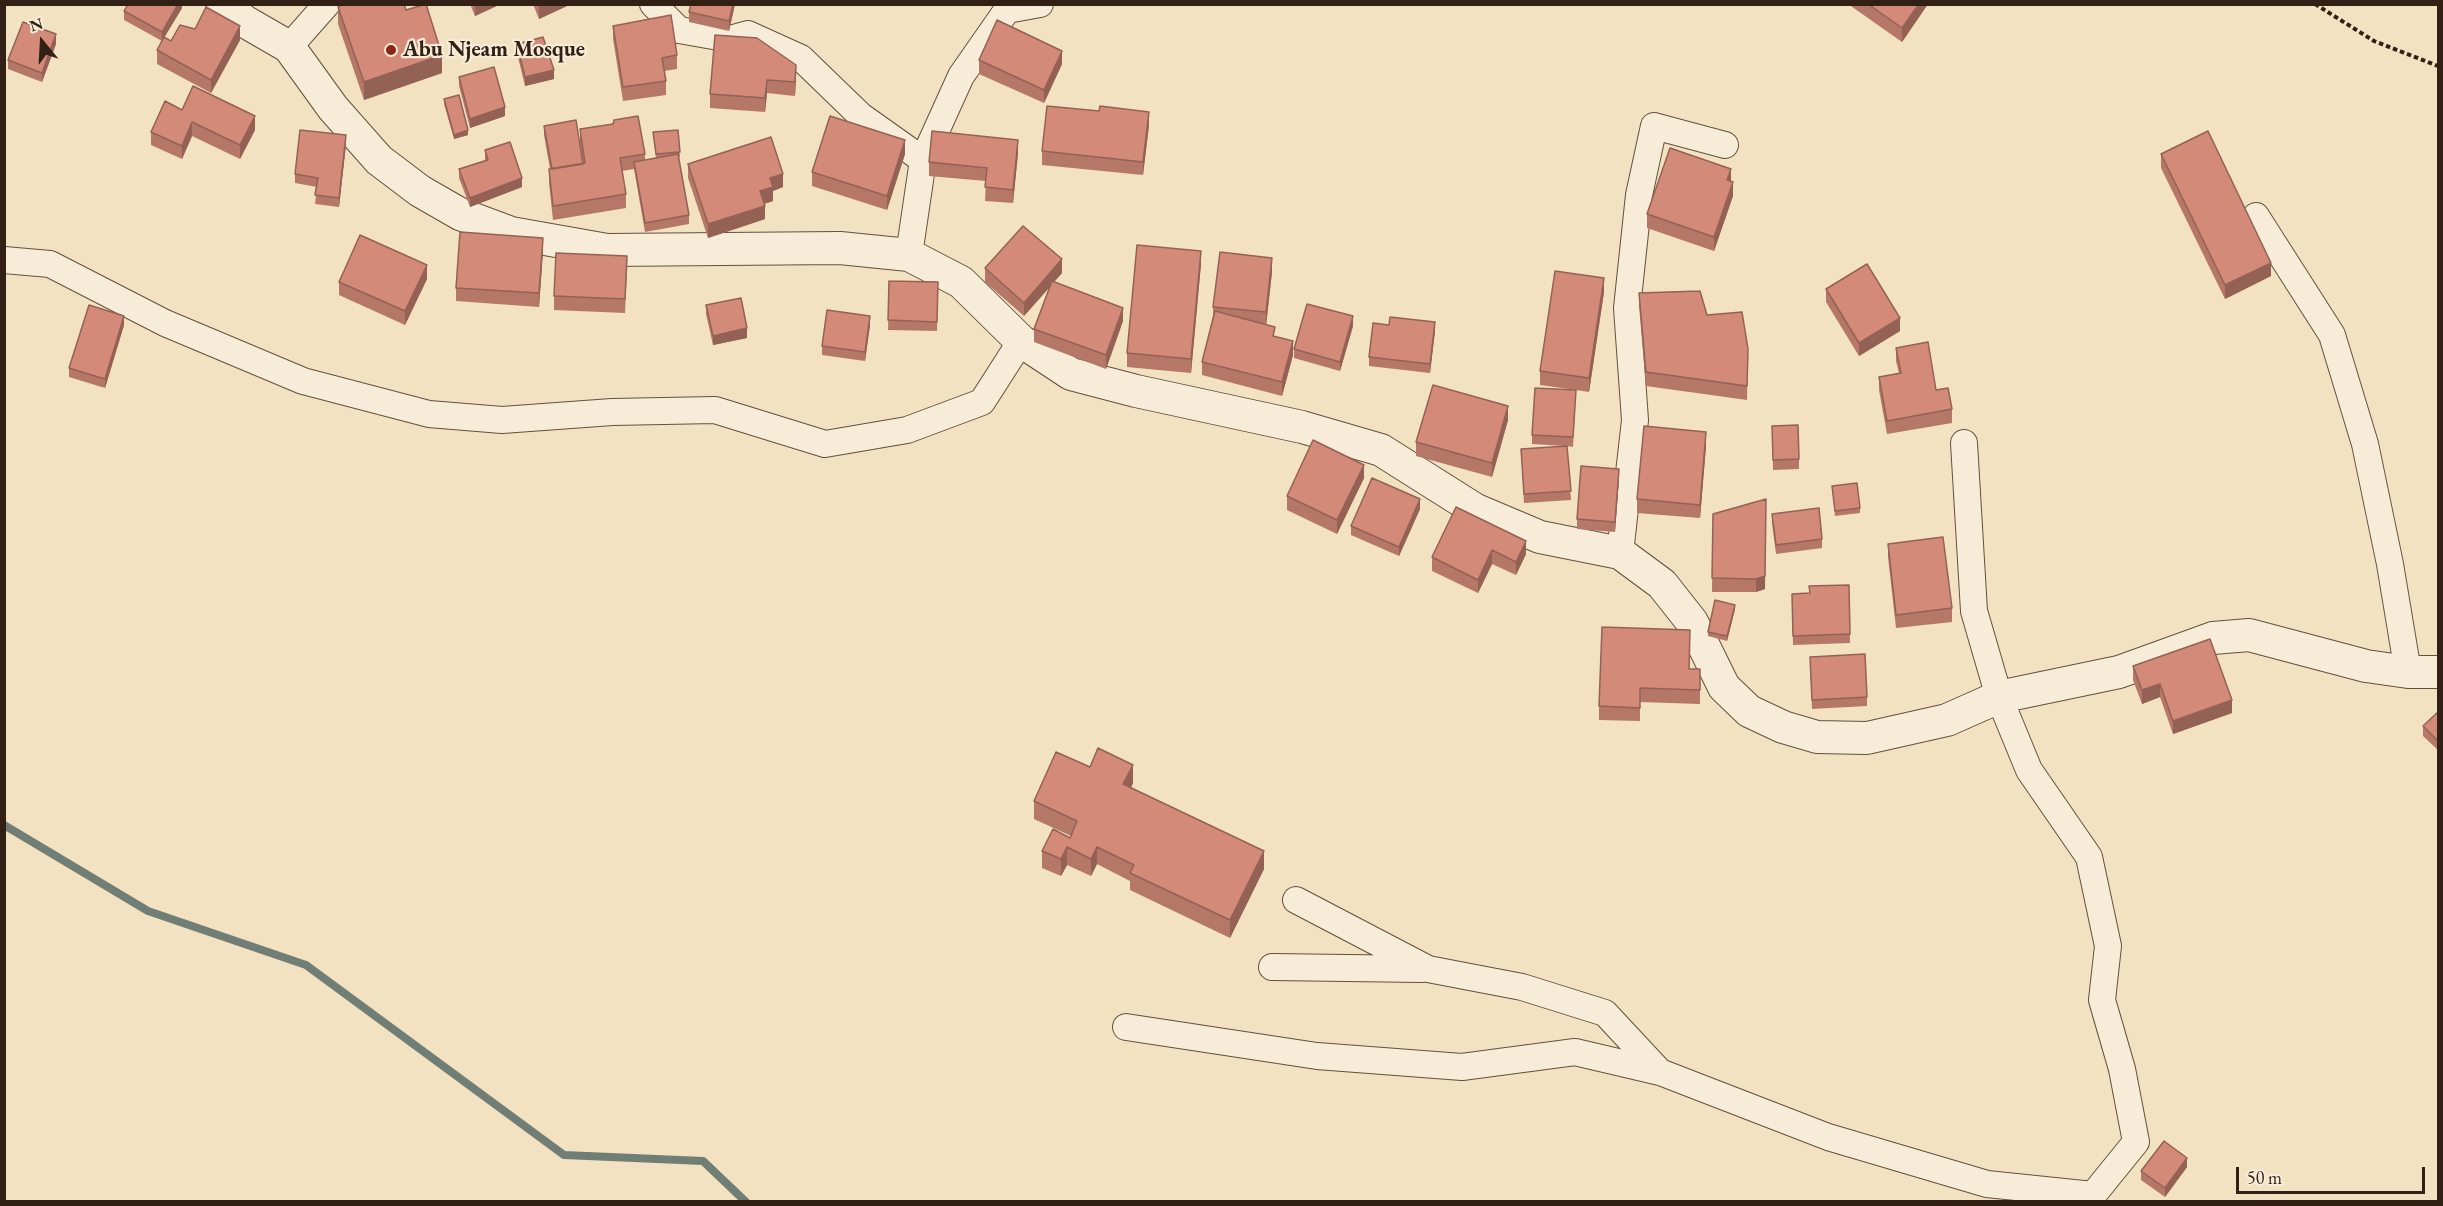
<!DOCTYPE html>
<style>
body{margin:0}
#map{position:relative;width:2443px;height:1206px;overflow:hidden;background:#f2e2c1;font-family:"EB Garamond",serif}
canvas{display:block}
.frame{position:absolute;inset:0;border:6px solid #322014;pointer-events:none}
.north{position:absolute;left:12px;top:12px;width:60px;height:60px;-webkit-text-stroke:4px #f7ecd7;paint-order:stroke;rotate:342deg;font-size:16px;font-weight:700;line-height:24px;text-align:center;color:#322014}
.north::after{content:'';display:block;margin:auto;width:21px;height:27px;background:#322014;clip-path:polygon(50% 0,100% 100%,50% 72%,0 100%)}
.scale{position:absolute;left:2236px;top:1167px;width:189px;height:27px;box-sizing:border-box;border:3px solid #322014;border-top:0;padding-left:8px;font-size:18px;line-height:21px;white-space:nowrap;color:#322014;-webkit-text-stroke:4px #f7ecd7;paint-order:stroke}
</style>
<div id="map">
<canvas width="2443" height="1206"></canvas>
<div class="frame"></div>
<div class="north">N</div>
<div class="scale">50 m</div>
</div>
<script>
const ctx = document.querySelector('canvas').getContext('2d');
ctx.lineJoin = 'round';
function toPath(rows) {
  const path = new Path2D();
  for (const r of rows) {
    path.moveTo(r[0], r[1]);
    for (let i = 2; i < r.length; i += 2) path.lineTo(r[i], r[i + 1]);
  }
  return path;
}
function stroke(path, color, width, dash) {
  ctx.strokeStyle = color;
  ctx.lineWidth = width;
  ctx.lineCap = dash ? 'butt' : 'round';
  ctx.setLineDash(dash || []);
  ctx.stroke(path);
}
function paint(path, color) {
  ctx.fillStyle = color;
  ctx.fill(path, 'evenodd');
}
function write(font, color, halo, rows, align = 'center') {
  ctx.font = font + ' "EB Garamond",serif';
  ctx.lineWidth = 4.5;
  ctx.setLineDash([]);
  ctx.textBaseline = 'middle';
  ctx.strokeStyle = halo;
  ctx.fillStyle = color;
  for (const [text, x, y, turn = 0] of rows) {
    ctx.save();
    ctx.translate(x, y);
    ctx.rotate((+turn || 0) * Math.PI / 180);
    ctx.textAlign = isNaN(turn) ? turn : align;
    if (halo) ctx.strokeText(text, 0, 0);
    ctx.fillText(text, 0, 0);
    ctx.restore();
  }
}
stroke(toPath([
 [4,825,148,911,306,965,564,1155,703,1161,746,1202]
]), '#717e75', 8);
const minor = toPath([
 [653,4,679,30,730,39,748,34,801,58,861,116,923,160],
 [289,47,327,4],
 [2256,216,2332,335,2365,444,2390,564,2408,672],
 [909,255,923,160,961,76,1007,10,1040,4],
 [4,260,50,264,165,323,303,381,429,414,502,420,612,412,715,410,825,444,907,430,982,402,1021,341],
 [1620,553,1635,420,1627,308,1639,195,1654,126,1725,145],
 [1296,900,1428,969,1522,987,1605,1013,1660,1072,1828,1137,1987,1184,2093,1195,2136,1142,2122,1069,2102,1000,2108,946,2089,857,2029,770,1999,697,1974,611,1964,443],
 [1272,967,1422,969],
 [1126,1027,1317,1056,1462,1067,1575,1052,1660,1072]
]);
const tertiary = toPath([
 [222,4,244,21,289,47,333,108,379,160,420,191,460,214,511,233,607,250,840,248,909,255,961,282,1021,341,1071,374,1136,391,1302,427,1381,450,1476,510,1540,537,1620,553,1662,584,1692,622,1724,687,1749,711,1783,727,1817,737,1867,738,1947,720,1999,697,2119,672,2213,638,2249,635,2366,666,2408,672,2438,672]
]);
stroke(minor, '#62503f', 28);
stroke(tertiary, '#62503f', 34);
stroke(toPath([
 [2315,4,2374,41,2438,66]
]), '#322014', 4, [4.5, 3]);
stroke(minor, '#f7ecd7', 26);
stroke(tertiary, '#f7ecd7', 32);
paint(toPath([
 [182,4,182,8,164,38,171,41,240,40,211,93,157,64,157,50,162,41,124,20,124,11],
 [470,4,501,4,475,16],
 [533,4,567,4,567,6,539,19],
 [691,4,735,4,729,31,689,22,689,12],
 [1848,4,1928,4,1902,42],
 [338,7,406,10,442,73,364,100,338,24],
 [613,26,677,55,677,69,664,71,666,81,666,95,623,101,613,39],
 [715,35,796,78,795,96,767,93,765,112,710,108,710,94],
 [56,44,42,82,8,69,8,60],
 [517,44,554,79,525,86,517,53],
 [979,60,1062,64,1044,103,979,74],
 [459,77,505,116,470,128,459,86],
 [444,99,468,135,454,139,444,104],
 [182,110,255,130,240,159,192,136,182,159,151,145,151,132],
 [1149,125,1143,175,1042,165,1042,151],
 [544,126,583,163,580,143,580,129,645,154,645,160,656,158,653,132,678,130,680,157,678,157,689,215,689,224,645,232,634,169,622,171,626,194,626,208,553,220,549,183,549,169,550,169,544,135],
 [346,144,339,207,315,204,317,187,295,183,295,174],
 [485,150,522,187,470,207,459,178,459,169,485,160],
 [1018,153,1013,203,985,201,986,181,929,176,929,162],
 [905,154,887,210,812,186,812,172],
 [2161,154,2271,276,2225,299,2161,168],
 [688,164,783,187,773,191,773,201,764,204,765,219,708,238,688,178],
 [1731,182,1733,196,1714,251,1647,228,1647,214],
 [543,251,539,307,456,301,456,288],
 [1201,264,1191,373,1127,367,1127,353],
 [985,268,1062,273,1054,282,1123,321,1106,369,1034,342,1034,329,1049,288,1024,316,985,282],
 [627,270,625,313,554,310,554,296],
 [1272,272,1266,325,1275,337,1293,355,1282,396,1202,375,1202,362,1213,316,1213,307],
 [427,279,405,325,339,295,339,282],
 [889,281,938,282,937,331,888,330],
 [1826,289,1900,331,1859,356,1826,302],
 [1604,292,1589,392,1576,390,1573,447,1567,446,1571,500,1524,503,1521,449,1565,446,1532,444,1532,435,1576,390,1540,385,1540,371],
 [1639,293,1707,315,1748,349,1747,400,1646,386,1639,306],
 [706,305,747,338,713,345,706,314],
 [124,325,105,388,69,377,69,368],
 [870,325,865,361,822,355,822,346],
 [1389,325,1435,331,1430,373,1369,366,1369,357],
 [1353,326,1340,371,1294,358,1294,349],
 [1896,348,1936,390,1952,409,1952,423,1887,434,1879,390,1879,377,1899,373,1896,361],
 [1508,420,1492,477,1416,456,1416,442],
 [1772,426,1799,459,1799,469,1773,470],
 [1706,446,1700,518,1637,513,1637,499],
 [1364,478,1337,534,1287,510,1287,496],
 [1619,478,1615,532,1577,529,1577,519],
 [1832,486,1860,508,1860,513,1835,516],
 [1456,507,1526,554,1516,575,1492,564,1478,593,1432,571,1432,557],
 [1420,509,1399,556,1351,535,1351,526],
 [1713,514,1765,589,1756,592,1712,592],
 [1772,514,1822,539,1822,548,1776,554,1772,523],
 [1888,544,1952,608,1952,622,1896,628,1888,557],
 [1849,585,1850,643,1793,645,1792,594,1810,593],
 [1735,609,1727,641,1708,636,1708,632],
 [1690,644,1689,669,1700,669,1700,704,1640,702,1640,721,1599,720,1599,706],
 [1810,666,1867,697,1867,706,1812,709],
 [2133,666,2232,713,2173,734,2160,697,2142,704,2133,680],
 [2439,711,2439,751,2423,736,2423,726],
 [1090,767,1133,783,1131,788,1264,869,1230,938,1130,890,1130,881,1097,864,1091,876,1067,865,1061,876,1042,868,1042,851,1070,838,1071,836,1034,819,1034,801],
 [2187,1167,2165,1197,2141,1180,2141,1171]
]), '#b57768');
paint(toPath([
 [178,4,182,4,182,8,162,41,162,32],
 [475,4,501,4,475,16],
 [541,4,567,4,567,6,539,19,539,6],
 [733,4,735,4,729,31,729,21],
 [1919,4,1928,4,1902,42,1902,28],
 [240,26,240,40,211,93,211,80],
 [56,34,56,44,42,82,42,73],
 [1062,51,1062,64,1044,103,1044,90],
 [442,55,442,73,364,100,364,82],
 [796,65,796,78,795,96,795,82],
 [554,70,554,79,525,86,525,77],
 [767,80,767,93,765,112,765,98],
 [505,107,505,116,470,128,470,119],
 [1149,112,1149,125,1143,175,1143,162],
 [255,116,255,130,240,159,240,145],
 [192,122,192,136,182,159,182,146],
 [468,130,468,135,454,139,454,135],
 [346,135,346,144,339,207,339,198],
 [905,140,905,154,887,210,887,196],
 [1018,140,1018,153,1013,203,1013,190],
 [1731,169,1731,183,1727,180],
 [783,174,783,187,773,191,773,201,760,205,760,191,770,178],
 [522,178,522,187,470,207,470,198],
 [1733,182,1733,196,1714,251,1714,237],
 [765,206,765,219,708,238,708,224],
 [543,238,543,251,539,307,539,293],
 [1201,251,1201,264,1191,373,1191,359],
 [1272,258,1272,272,1266,326,1266,312],
 [1062,259,1062,273,1024,316,1024,303],
 [2271,263,2271,276,2225,299,2225,285],
 [427,265,427,279,405,325,405,311],
 [1604,278,1604,292,1589,392,1589,378],
 [1123,308,1123,321,1106,369,1106,355],
 [124,316,124,325,105,388,105,379],
 [870,316,870,325,865,361,865,352],
 [1353,316,1353,326,1340,371,1340,362],
 [1900,318,1900,331,1859,356,1859,343],
 [1435,322,1435,331,1430,373,1430,364],
 [747,328,747,338,713,345,713,336],
 [1293,341,1293,355,1282,396,1282,382],
 [1508,406,1508,420,1492,477,1492,463],
 [1706,432,1706,446,1700,518,1700,505],
 [1364,465,1364,478,1337,534,1337,520],
 [1619,469,1619,478,1615,532,1615,522],
 [1420,499,1420,509,1399,556,1399,547],
 [1766,499,1765,589,1756,592,1756,579],
 [1526,541,1526,554,1516,575,1516,562],
 [1492,550,1492,564,1478,593,1478,580],
 [1735,605,1735,609,1727,641,1727,636],
 [2160,684,2160,697,2142,704,2142,690],
 [2232,700,2232,713,2173,734,2173,721],
 [1133,765,1133,783,1123,802,1123,784],
 [1067,847,1067,865,1061,876,1061,859],
 [1097,847,1097,864,1091,876,1091,859],
 [1264,851,1264,869,1230,938,1230,920],
 [2187,1158,2187,1167,2165,1197,2165,1188]
]), '#946155');
const building = toPath([
 [128,4,178,4,162,32,124,11,128,4],
 [344,4,404,4,406,10,426,4,442,55,364,82,338,7,344,4],
 [691,4,733,4,729,21,689,12,691,4],
 [1868,4,1919,4,1902,28,1868,4],
 [206,7,240,26,211,80,157,50,164,37,171,41,180,25,195,29,206,7],
 [671,15,677,55,662,58,666,81,623,87,613,26,671,15],
 [997,20,1062,51,1044,90,979,60,997,20],
 [23,22,56,34,42,73,8,60,23,22],
 [715,35,757,38,796,65,795,82,767,80,765,98,710,94,715,35],
 [543,37,554,70,525,77,517,44,543,37],
 [494,67,505,107,470,119,459,77,494,67],
 [193,86,255,116,240,145,192,122,182,146,151,132,165,101,182,110,193,86],
 [459,95,468,130,454,135,444,99,459,95],
 [1047,106,1099,111,1100,106,1149,112,1143,162,1042,151,1047,106],
 [638,116,645,154,620,158,626,194,553,206,549,169,585,163,580,129,613,124,614,120,638,116],
 [830,116,905,140,887,196,812,172,830,116],
 [576,120,583,164,552,169,544,126,576,120],
 [300,130,346,135,339,198,315,195,318,178,295,174,300,130],
 [678,130,680,152,656,154,653,132,678,130],
 [932,131,1018,140,1013,190,985,187,987,168,929,162,932,131],
 [2208,131,2271,263,2225,285,2161,154,2208,131],
 [771,137,783,174,770,178,773,187,760,191,765,206,708,224,688,164,771,137],
 [510,142,522,178,470,198,459,169,488,160,485,150,510,142],
 [1670,148,1731,169,1727,180,1733,182,1714,237,1647,214,1670,148],
 [678,154,689,215,645,223,634,162,678,154],
 [1023,226,1062,259,1024,303,985,268,1023,226],
 [460,232,543,238,539,293,456,288,460,232],
 [360,235,427,265,405,311,339,282,360,235],
 [1137,245,1201,251,1191,359,1127,353,1137,245],
 [1220,252,1272,258,1266,312,1213,307,1220,252],
 [556,253,627,256,625,299,554,296,556,253],
 [1867,264,1900,318,1859,343,1826,289,1867,264],
 [1555,271,1604,278,1589,378,1540,371,1555,271],
 [889,281,938,282,937,322,888,320,889,281],
 [1052,281,1123,308,1106,355,1034,329,1052,281],
 [1700,291,1707,315,1742,312,1748,349,1747,386,1646,372,1639,293,1700,291],
 [741,298,747,328,713,336,706,305,741,298],
 [1307,304,1353,316,1340,362,1294,349,1307,304],
 [89,305,124,316,105,379,69,368,89,305],
 [827,310,870,316,865,352,822,346,827,310],
 [1215,311,1275,327,1273,336,1293,341,1282,382,1202,362,1215,311],
 [1390,317,1435,322,1430,364,1369,357,1373,323,1389,325,1390,317],
 [1928,342,1936,390,1948,388,1952,409,1887,421,1879,377,1901,373,1896,348,1928,342],
 [1433,385,1508,406,1492,463,1416,442,1433,385],
 [1535,388,1576,390,1573,437,1532,435,1535,388],
 [1798,425,1799,459,1773,460,1772,426,1798,425],
 [1644,426,1706,432,1700,505,1637,499,1644,426],
 [1313,440,1364,465,1337,520,1287,496,1313,440],
 [1567,446,1571,491,1524,494,1521,449,1567,446],
 [1581,466,1619,469,1615,522,1577,519,1581,466],
 [1372,478,1420,499,1399,547,1351,526,1372,478],
 [1857,483,1860,508,1835,511,1832,486,1857,483],
 [1766,499,1765,576,1756,579,1712,578,1713,514,1766,499],
 [1456,507,1526,541,1516,562,1492,550,1478,580,1432,557,1456,507],
 [1819,508,1822,539,1776,545,1772,514,1819,508],
 [1943,537,1952,608,1896,615,1888,544,1943,537],
 [1849,585,1850,634,1793,636,1792,594,1810,593,1809,586,1849,585],
 [1715,600,1735,605,1727,636,1708,632,1715,600],
 [1602,627,1690,630,1689,669,1700,669,1700,690,1640,688,1640,708,1599,706,1602,627],
 [2210,639,2232,700,2173,721,2160,684,2142,690,2133,666,2210,639],
 [1865,654,1867,697,1812,700,1810,657,1865,654],
 [2439,711,2439,742,2423,726,2439,711],
 [1098,748,1133,765,1123,784,1264,851,1230,920,1130,873,1134,865,1097,847,1091,859,1067,847,1061,859,1042,851,1053,829,1070,838,1077,821,1034,801,1056,752,1090,767,1098,748],
 [2164,1141,2187,1158,2165,1188,2141,1171,2164,1141]
]);
paint(building, '#d38a79');
stroke(building, '#946155', 1.5);
for (const [x, y, r, color] of [
 [391,50,6,"#8f2418"]
]) {
  const dot = new Path2D();
  dot.arc(x, y, r, 0, 2 * Math.PI);
  ctx.fillStyle = color;
  ctx.fill(dot);
  stroke(dot, '#f7ecd7', 2);
}
write('bold 22px', '#322014', '#f7ecd7', [
 ["Abu Njeam Mosque",403,50]
], 'left');
</script>
